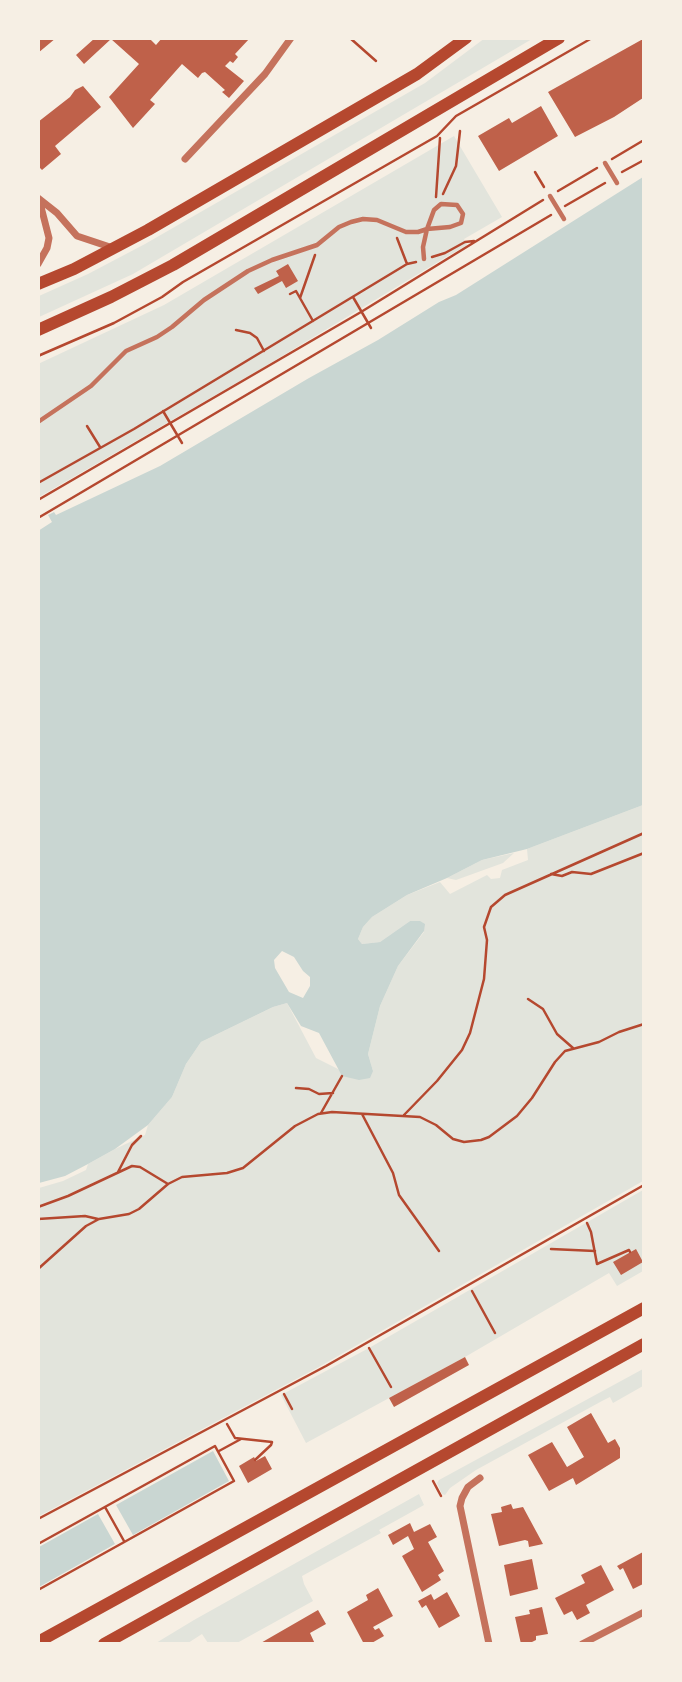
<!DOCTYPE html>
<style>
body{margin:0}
#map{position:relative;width:682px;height:1682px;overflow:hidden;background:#f6efe4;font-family:"Varela Round",sans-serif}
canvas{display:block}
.frame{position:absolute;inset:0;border:40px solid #f6efe4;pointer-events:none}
</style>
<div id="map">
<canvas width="682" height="1682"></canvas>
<div class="frame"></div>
</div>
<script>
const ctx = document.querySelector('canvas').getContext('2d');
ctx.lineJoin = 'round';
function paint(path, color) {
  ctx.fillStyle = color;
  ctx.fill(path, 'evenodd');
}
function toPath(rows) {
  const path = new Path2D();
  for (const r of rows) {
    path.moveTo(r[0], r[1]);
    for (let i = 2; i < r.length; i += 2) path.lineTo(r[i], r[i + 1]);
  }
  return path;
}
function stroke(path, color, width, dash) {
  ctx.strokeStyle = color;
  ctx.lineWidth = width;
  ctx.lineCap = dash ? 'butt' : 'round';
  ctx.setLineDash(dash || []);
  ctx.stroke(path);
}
paint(toPath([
 [485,38,532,39,133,274,39,317,39,296,88,274,145,244,425,83],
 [454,136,502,217,464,239,467,245,443,259,264,367,39,497,38,364,164,305],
 [643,805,643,1181,317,1368,39,1516,39,1188,63,1181,86,1170,88,1164,115,1149,145,1135,148,1125,172,1097,186,1064,201,1042,273,1007,287,1003,316,1058,340,1070,343,1076,373,1071,368,1054,380,1006,398,966,424,932,410,921,380,942,362,944,358,939,363,927,372,917,407,895,440,882,450,894,487,875,491,879,500,878,502,870,528,860,527,849],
 [514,853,503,863,456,880,447,878,482,860],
 [643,1190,643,1271,617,1286,609,1273,465,1357,306,1443,281,1395,369,1348],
 [643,1369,643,1386,613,1403,610,1397,602,1401,476,1470,450,1488,445,1495,442,1494,437,1483,439,1480],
 [419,1494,424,1505,379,1530,381,1533,302,1576,304,1584,313,1601,237,1643,208,1643,202,1634,188,1643,156,1643,194,1620]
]), '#e2e4dc');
paint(toPath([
 [643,177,643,805,527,849,482,860,447,878,407,895,372,917,363,927,358,939,362,944,380,942,410,921,420,921,425,924,424,931,398,966,380,1006,368,1054,373,1071,370,1078,359,1080,342,1076,319,1033,301,1026,287,1003,273,1007,201,1042,186,1064,172,1097,148,1125,115,1149,88,1164,65,1176,39,1183,38,531,52,522,48,515,54,512,56,515,160,466,309,378,378,340,439,302,456,295],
 [282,951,294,957,303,971,310,977,310,986,303,998,289,992,275,968,274,960],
 [213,1451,229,1481,133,1535,116,1505],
 [98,1514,115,1544,39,1587,39,1547]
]), '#c9d6d2');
paint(toPath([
 [38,38,56,38,38,53],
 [95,38,149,38,156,45,162,38,250,38,235,54,238,57,233,63,230,61,225,66,244,81,229,98,222,92,225,90,205,72,202,73,198,78,182,64,150,100,155,104,133,128,109,97,139,64,111,39,84,64,76,55],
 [643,39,643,98,614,117,575,137,548,92],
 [83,86,101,107,55,146,61,154,42,170,38,166,38,122,70,97,75,90],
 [541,106,558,136,499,171,478,136,509,118,512,123],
 [288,264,298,281,286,288,282,281,258,294,254,288,279,276,276,271],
 [636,1249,643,1262,621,1275,613,1262],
 [465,1357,469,1365,394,1407,389,1398],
 [591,1413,608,1443,615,1439,620,1448,620,1458,576,1485,573,1478,549,1491,528,1455,552,1442,567,1467,584,1457,567,1427],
 [265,1456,272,1469,248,1483,239,1466,254,1457,256,1461],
 [511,1504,513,1509,523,1507,543,1544,529,1547,528,1541,525,1540,499,1546,491,1514,502,1512,501,1507],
 [410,1523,414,1532,430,1524,437,1537,428,1542,444,1571,438,1575,441,1580,422,1592,402,1556,414,1549,408,1536,393,1545,388,1535],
 [643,1552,643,1584,633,1589,623,1568,620,1570,617,1566],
 [532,1559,538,1589,510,1596,504,1565],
 [601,1565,614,1590,586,1605,590,1613,577,1620,572,1611,564,1615,555,1598,585,1583,581,1575],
 [378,1588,393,1616,373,1627,375,1630,379,1628,384,1636,370,1644,364,1644,347,1612,368,1600,366,1595],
 [447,1592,460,1616,439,1628,426,1605,422,1608,418,1601,431,1594,434,1600],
 [542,1607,548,1634,536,1636,536,1640,532,1642,521,1644,515,1617,530,1614,529,1610],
 [318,1610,326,1624,310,1633,315,1644,259,1644]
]), '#bf614a');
stroke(toPath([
 [350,38,376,61],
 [612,159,644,140],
 [535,172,544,187],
 [622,172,644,160],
 [558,191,597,168],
 [443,194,456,166,460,131],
 [436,197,440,138],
 [565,206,605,183],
 [397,238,407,264],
 [432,257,445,253,465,242,474,241],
 [290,294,296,291,313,321],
 [353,297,371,328],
 [300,298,315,255],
 [236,330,250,333,257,338,264,351],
 [38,356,114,323,162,297,183,282,437,136,456,116,592,38],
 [163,411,182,443],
 [87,426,100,447],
 [38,483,134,429,407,264,416,262],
 [38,500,361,312,543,200],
 [38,518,551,215],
 [551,874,562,876,572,872,591,874,644,853],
 [528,999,543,1009,557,1034,573,1048],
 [296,1088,309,1089,319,1094,333,1093],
 [321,1113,342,1076],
 [362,1114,393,1173,399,1195,439,1251],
 [404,1115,437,1081,462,1050,470,1033,484,979,487,940,484,927,491,907,505,895,644,833],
 [118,1172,132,1145,141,1136],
 [38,1207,68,1196,132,1166,140,1167,168,1184],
 [38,1219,85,1216,98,1219],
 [587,1223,591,1232,597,1264,629,1250,630,1252],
 [551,1249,595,1251],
 [38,1269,86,1226,99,1219,129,1214,139,1209,168,1184,182,1177,227,1173,243,1168,295,1126,318,1114,332,1112,420,1117,436,1125,453,1139,464,1142,481,1140,489,1137,517,1116,532,1098,555,1062,565,1051,599,1042,619,1032,644,1024],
 [472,1291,495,1333],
 [369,1348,391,1387],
 [284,1394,292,1409],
 [227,1424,235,1438,272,1442,271,1445,255,1460],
 [219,1451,241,1439],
 [433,1481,441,1496],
 [105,1507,124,1541],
 [38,1519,326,1366,644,1185],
 [38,1544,215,1446,234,1481,38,1590]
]), '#b5482f', 2.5);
stroke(toPath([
 [605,163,617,183],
 [550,196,564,219],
 [38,422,91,386,126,351,157,337,172,327,204,300,248,271,272,260,317,245,339,227,351,222,363,219,377,220,406,232,418,232,427,229,434,210,441,204,457,205,463,214,461,223,450,227,427,229,423,247,424,259]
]), '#c5725c', 4.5);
stroke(toPath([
 [185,159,265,74,291,38],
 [38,198,57,213,77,236,113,248],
 [38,264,47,248,49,238,39,199],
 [480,1478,468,1487,462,1498,460,1506,489,1644],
 [582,1644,644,1612]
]), '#c5725c', 7);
stroke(toPath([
 [38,1642,644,1308],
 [104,1644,644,1344]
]), '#b5482f', 12);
stroke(toPath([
 [38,284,74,269,148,230,417,74,466,38],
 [38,330,111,297,173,265,559,38]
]), '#b5482f', 12);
</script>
